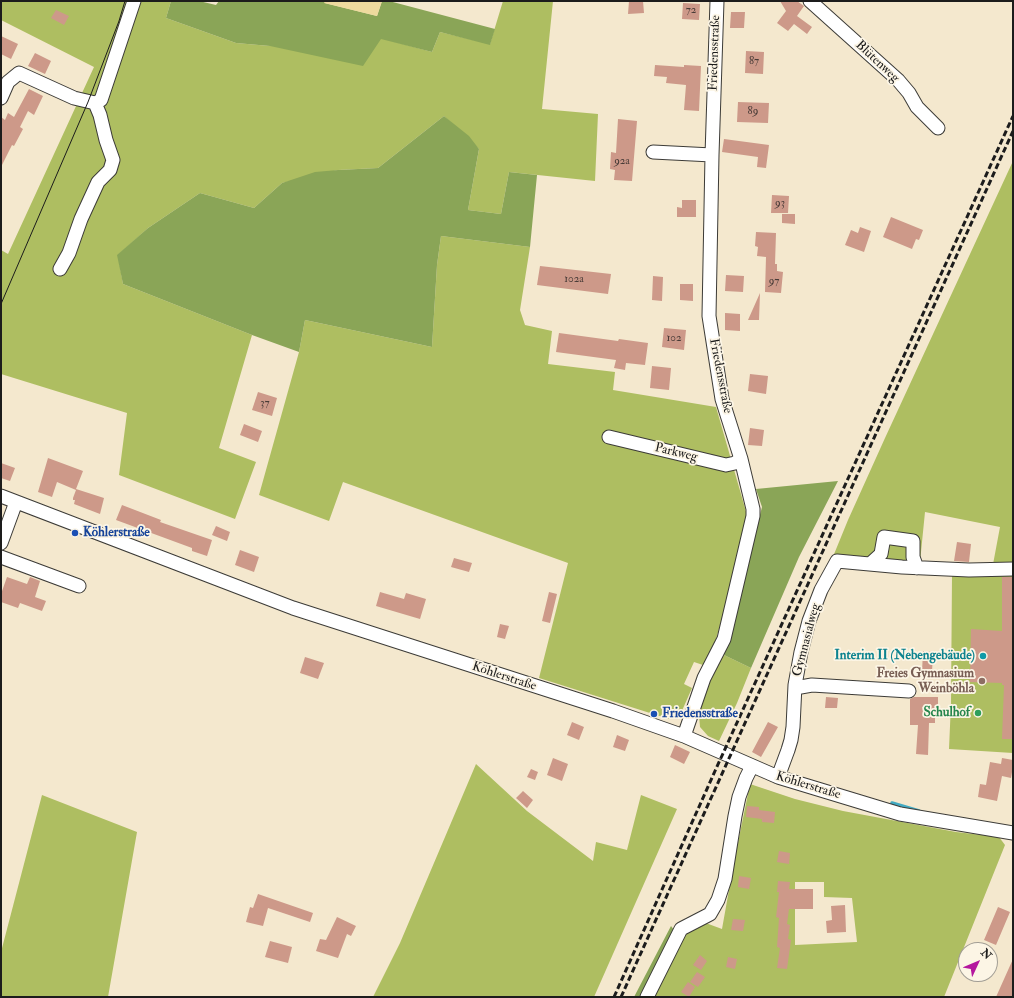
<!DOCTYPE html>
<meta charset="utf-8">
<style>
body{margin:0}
#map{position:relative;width:1014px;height:998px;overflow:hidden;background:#f4e8ce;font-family:"IM FELL Double Pica",serif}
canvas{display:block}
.frame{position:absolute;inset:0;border:2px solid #1c1c1c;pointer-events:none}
.north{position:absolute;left:958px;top:942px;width:40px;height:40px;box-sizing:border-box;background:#fcf5e5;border:1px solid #a29e95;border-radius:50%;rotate:46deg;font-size:11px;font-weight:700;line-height:16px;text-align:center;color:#1c1c1c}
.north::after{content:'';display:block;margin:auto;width:14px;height:18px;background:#b5179e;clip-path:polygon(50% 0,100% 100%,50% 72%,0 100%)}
</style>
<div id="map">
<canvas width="1014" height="998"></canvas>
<div class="frame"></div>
<div class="north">N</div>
</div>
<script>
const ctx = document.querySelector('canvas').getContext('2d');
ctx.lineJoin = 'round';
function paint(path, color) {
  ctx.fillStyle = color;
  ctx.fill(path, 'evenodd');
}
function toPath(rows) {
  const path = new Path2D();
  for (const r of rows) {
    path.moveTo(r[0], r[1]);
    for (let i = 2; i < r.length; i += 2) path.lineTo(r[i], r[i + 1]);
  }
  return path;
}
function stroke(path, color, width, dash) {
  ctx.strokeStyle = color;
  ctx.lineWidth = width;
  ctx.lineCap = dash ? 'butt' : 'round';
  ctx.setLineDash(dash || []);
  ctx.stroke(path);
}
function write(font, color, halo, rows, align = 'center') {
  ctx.font = font + ' "IM FELL Double Pica",serif';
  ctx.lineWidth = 3.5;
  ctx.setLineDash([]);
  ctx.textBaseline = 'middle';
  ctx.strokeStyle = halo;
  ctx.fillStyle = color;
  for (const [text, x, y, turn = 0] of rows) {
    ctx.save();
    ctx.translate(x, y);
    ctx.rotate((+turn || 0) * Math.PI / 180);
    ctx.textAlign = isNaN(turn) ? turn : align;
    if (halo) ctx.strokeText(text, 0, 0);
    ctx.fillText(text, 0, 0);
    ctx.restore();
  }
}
paint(toPath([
 [1,1,171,1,166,18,236,43,270,46,381,38,432,52,440,32,490,44,503,1,553,1,542,109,598,114,595,181,509,172,501,214,468,210,479,149,444,116,378,168,338,170,282,183,254,208,200,193,148,228,118,255,123,284,252,335,219,448,256,462,235,519,119,475,127,413,1,374,1,250,8,254,94,67,1,20],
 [1013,161,1013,753,949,749,951,703,952,576,991,575,1000,527,925,512,919,572,830,564,848,520,885,438],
 [441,236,530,247,520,310,525,325,552,331,548,364,615,372,613,390,716,407,747,515,726,604,715,643,703,665,694,662,684,684,692,688,681,713,675,718,669,719,539,678,568,563,343,482,329,521,259,495,299,352,305,320,432,347,437,265],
 [724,655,751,668,737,703,719,741,708,736,700,727,699,715,702,699,714,670],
 [476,764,527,811,593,861,596,842,627,850,641,795,677,809,594,997,373,997,400,943],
 [750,784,795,799,843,811,956,832,999,837,1005,845,944,997,652,997,680,938,703,922,722,929,734,862],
 [795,882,824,882,824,897,852,898,857,942,795,945],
 [42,795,137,832,108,997,1,997,1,952]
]), '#aebe61');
paint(toPath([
 [171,1,199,1,216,5,219,1,325,1,325,3,377,16,382,1,389,1,495,29,490,45,440,32,432,52,381,39,363,66,270,46,236,43,166,18],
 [444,116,469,136,479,149,468,210,501,214,509,172,537,175,530,247,441,236,437,265,432,347,305,320,299,352,252,335,123,284,117,255,148,228,200,193,254,208,282,183,315,172,338,170,378,168],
 [838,481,799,557,751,668,724,655,733,630,737,604,762,507,756,489],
 [671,926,680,938,652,997,634,997]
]), '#8aa557');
paint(toPath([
 [325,1,382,1,377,16,324,3]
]), '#eeda9e');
stroke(toPath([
 [892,803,919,811]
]), '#42aac2', 3.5);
paint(toPath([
 [629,1,643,1,644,13,628,14],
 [780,1,797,1,804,6,797,16,812,27,807,34,794,24,788,31,777,23,786,11],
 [683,3,700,4,699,20,682,19],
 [56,10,69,16,64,25,51,18],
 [731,12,745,12,744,28,730,28],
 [1,36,18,44,11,59,1,54],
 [746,51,764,52,763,74,745,73],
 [35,53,51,61,45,74,28,66],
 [655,65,684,67,684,65,701,66,699,111,684,110,686,85,666,83,667,77,654,76],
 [29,89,43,96,34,115,28,111,20,127,23,129,14,146,12,145,1,167,1,117,5,120,8,113,14,117],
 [738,102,769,103,768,123,737,122],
 [618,119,637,121,632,181,614,180,615,170,610,169,611,152,616,153],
 [724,139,769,145,766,168,757,167,758,157,722,152],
 [772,195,789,196,788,213,771,213],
 [682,200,696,200,696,217,677,217,677,207,682,208],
 [782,214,795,214,795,224,782,223],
 [891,217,923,230,919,240,916,239,912,249,883,237],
 [860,227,871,231,864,252,845,245,851,230,858,233],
 [756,232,776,233,775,264,777,264,777,271,783,272,781,293,765,292,766,257,757,256,758,247,755,246],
 [540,266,611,274,608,294,537,285],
 [726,275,744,276,743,292,725,291],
 [653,276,663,277,662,301,652,300],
 [680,284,693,284,693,301,680,300],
 [760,293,759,320,748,320],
 [725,313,740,314,740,331,725,330],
 [664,328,686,330,684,350,662,347],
 [559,333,618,341,619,339,648,343,645,365,626,363,625,370,614,368,616,360,556,352],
 [652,366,671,368,669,390,650,388],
 [750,374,768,376,766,394,748,391],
 [258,392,277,398,272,416,252,410],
 [244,424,262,431,258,442,240,435],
 [750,428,764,430,762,446,748,445],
 [48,458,83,471,76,489,104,498,100,514,74,504,75,500,73,500,73,498,76,490,57,482,52,497,38,492],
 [1,463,15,468,10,481,1,478],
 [122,505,161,520,160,522,212,540,207,556,192,551,192,548,116,520],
 [216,526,230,532,227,541,212,535],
 [957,542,971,544,969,562,954,561],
 [240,550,259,557,254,572,235,565],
 [454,558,472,563,469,572,451,567],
 [7,577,27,584,30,577,40,581,35,597,46,601,42,611,20,603,18,608,1,602,1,594],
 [1002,577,1013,577,1013,739,1002,739,1004,685,1002,685,1002,683,970,682,971,629,1002,631],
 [380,592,404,599,406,593,426,599,420,619,376,606],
 [549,592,557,594,550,623,542,621],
 [500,624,509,626,505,639,497,637],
 [923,651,933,652,932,672,922,672],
 [305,657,324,663,318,679,300,673],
 [826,697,838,698,837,708,825,708],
 [914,697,938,697,938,715,935,715,935,723,929,723,928,755,916,754,918,725,910,725,910,699],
 [572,722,584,727,579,740,567,735],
 [768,722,778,727,761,757,752,752],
 [617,735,629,740,625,751,613,747],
 [675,745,690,752,684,764,670,757],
 [553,758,568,764,562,781,547,775],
 [1002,758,1013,760,1013,766,1011,778,1002,776,997,801,978,797,980,784,986,785,990,762,1001,764],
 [531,769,538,772,535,780,527,777],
 [523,791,533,800,527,808,516,798],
 [747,806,759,807,759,810,775,812,774,823,762,822,762,819,746,817],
 [779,851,790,853,789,864,777,862],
 [739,876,751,878,749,889,738,887],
 [778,881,790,882,789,889,813,889,813,909,789,909,787,924,790,925,788,939,791,940,787,969,777,968,780,948,777,947,779,918,776,917,779,892,777,892],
 [258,894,313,913,310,922,268,908,263,926,246,922,250,907,253,908],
 [845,905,846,932,827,933,826,921,832,920,831,906],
 [998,907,1010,912,996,945,984,940],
 [337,917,356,926,351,936,347,934,338,958,316,951,320,939,326,940],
 [733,919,745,920,743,931,731,930],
 [270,941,292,947,288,963,265,957],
 [700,955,707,961,701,970,693,965],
 [728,957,737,959,735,969,726,967],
 [1013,959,1013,997,996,997],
 [697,972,705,977,698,987,690,982],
 [688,982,695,987,689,997,681,992]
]), '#cd9989');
const minor = toPath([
 [810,1,898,80,909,93,917,107,938,128],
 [1,98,8,82,19,73,74,98,95,103,101,100,134,1],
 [653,152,712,155],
 [60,269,69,253,81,219,98,182,110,170,113,160,106,140,100,115,95,103],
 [609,437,726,465,735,463,741,459],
 [1,496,293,608,613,711,684,736,778,777,900,814,1013,833],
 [1,543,16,502],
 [1,557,79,586],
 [870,564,881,554,884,537,913,541,913,557,917,568],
 [795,688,812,685,909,691],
 [684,736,704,678,724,639,753,516,753,509,741,459,722,399,709,316,712,155,717,1],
 [778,777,788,750,791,740,793,727,795,685,801,652,809,621,821,590,837,561,902,567,969,570,1013,569],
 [647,997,681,929,710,914,718,900,725,879,735,816,739,797,746,778,752,766]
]);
stroke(minor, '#3c3b37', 15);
stroke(minor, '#fff', 13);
stroke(toPath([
 [1,304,88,102,119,21,125,1]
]), '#1c1c1c', 1);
stroke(toPath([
 [614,997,715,771,1013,116],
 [621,997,1013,131]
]), '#1c1c1c', 3, [6, 3]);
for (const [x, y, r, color] of [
 [75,533,4,"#1a4fb4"],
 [983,656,4,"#0f9aa8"],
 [982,681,4,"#8d6e63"],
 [978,713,4,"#2e9e5b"],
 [654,714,4,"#1a4fb4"]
]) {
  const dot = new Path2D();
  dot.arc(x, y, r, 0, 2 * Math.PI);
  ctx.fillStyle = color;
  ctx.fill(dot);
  stroke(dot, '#fcf5e5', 1.5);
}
write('11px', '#483b37', null, [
 ["72",691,11],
 ["87",754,62],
 ["89",753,112],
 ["92a",622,162],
 ["93",780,204],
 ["102a",574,280],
 ["97",774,282],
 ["102",674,339],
 ["37",265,404]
]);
write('13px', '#1c1c1c', '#fcf5e5', [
 ["Friedensstraße",715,53,-88],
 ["Blütenweg",877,62,43],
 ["Friedensstraße",720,376,79],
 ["Parkweg",676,453,13],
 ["Gymnasialweg",807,640,-75],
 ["Köhlerstraße",504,677,18],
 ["Köhlerstraße",808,786,17]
]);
write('bold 13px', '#164399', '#fcf5e5', [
 ["Köhlerstraße",83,533],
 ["Friedensstraße",662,714]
], 'left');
write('bold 13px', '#0d838f', '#fcf5e5', [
 ["Interim II (Nebengebäude)",975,656]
], 'right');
write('bold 13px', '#785e54', '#fcf5e5', [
 ["Freies Gymnasium",974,674],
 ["Weinböhla",974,689]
], 'right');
write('bold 13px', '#27864d', '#fcf5e5', [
 ["Schulhof",970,713]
], 'right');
</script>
